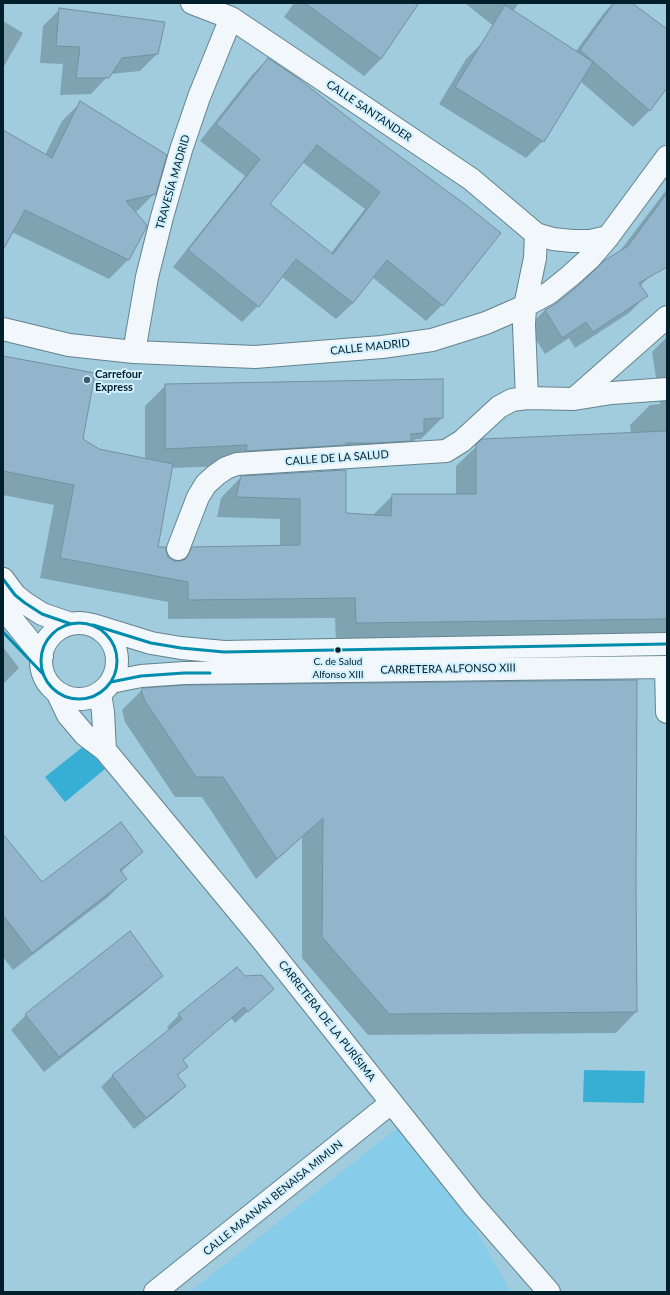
<!DOCTYPE html>
<meta charset="utf-8">
<style>
body{margin:0}
#map{position:relative;width:670px;height:1295px;overflow:hidden;background:#a1ccde;font-family:Lato,sans-serif}
canvas{display:block}
.frame{position:absolute;inset:0;border:4px solid #001f2b;pointer-events:none}
</style>
<div id="map">
<canvas width="670" height="1295"></canvas>
<div class="frame"></div>
</div>
<script>
const ctx = document.querySelector('canvas').getContext('2d');
ctx.lineJoin = 'round';
function paint(path, color) {
  ctx.fillStyle = color;
  ctx.fill(path, 'evenodd');
}
function toPath(rows) {
  const path = new Path2D();
  for (const r of rows) {
    if (r.length === 3) {
      path.moveTo(r[0] + r[2], r[1]);
      path.arc(r[0], r[1], r[2], 0, 2 * Math.PI);
      continue;
    }
    path.moveTo(r[0], r[1]);
    for (let i = 2; i < r.length; i += 2) path.lineTo(r[i], r[i + 1]);
  }
  return path;
}
function stroke(path, color, width, dash) {
  ctx.strokeStyle = color;
  ctx.lineWidth = width;
  ctx.lineCap = dash ? 'butt' : 'round';
  ctx.setLineDash(dash || []);
  ctx.stroke(path);
}
function write(font, color, halo, rows, align = 'center') {
  ctx.font = font + ' Lato,sans-serif';
  ctx.lineWidth = 4;
  ctx.setLineDash([]);
  ctx.textBaseline = 'middle';
  ctx.strokeStyle = halo;
  ctx.fillStyle = color;
  for (const [text, x, y, turn = 0] of rows) {
    ctx.save();
    ctx.translate(x, y);
    ctx.rotate((+turn || 0) * Math.PI / 180);
    ctx.textAlign = isNaN(turn) ? turn : align;
    if (halo) ctx.strokeText(text, 0, 0);
    ctx.fillText(text, 0, 0);
    ctx.restore();
  }
}
paint(toPath([
 [412,1116,511,1292,190,1292]
]), '#87cce8');
paint(toPath([
 [85,745,105,769,65,802,45,777],
 [584,1070,645,1071,644,1103,583,1102]
]), '#37afd4');
paint(toPath([
 [294,3,418,3,381,59,364,76,284,17],
 [465,3,519,3,513,11,496,28],
 [613,3,631,3,667,30,667,86,650,110,633,127,564,67,604,13],
 [60,9,157,54,140,71,110,74,91,94,60,95,63,64,40,63,43,26],
 [3,21,23,33,3,68],
 [483,42,566,104,543,141,526,158,439,104,466,59],
 [268,59,341,115,442,305,426,321,372,277,353,303,336,319,282,277,258,306,242,322,173,267,245,176,200,141,252,75],
 [302,162,365,209,331,253,269,204],
 [81,102,155,193,135,213,146,225,128,260,109,279,12,232,3,248,3,132,45,155,62,121],
 [667,189,667,255,650,276,640,286,646,296,629,313,575,348,569,338,545,354,528,327,545,310,557,304,620,251],
 [667,337,667,639,336,643,335,618,168,619,168,602,40,578,54,505,3,495,3,357,82,439,98,450,145,459,145,406,166,385,442,380,442,418,421,439,416,439,402,453,227,466,171,468,157,548,173,561,178,562,193,548,280,546,280,519,217,517,221,498,241,477,345,514,373,515,393,495,456,495,456,466,477,446,631,434,630,425,650,405,660,404,652,352],
 [3,647,19,668,3,684],
 [142,690,636,1012,616,1033,368,1035,302,958,302,837,256,879,202,797,175,797,125,722,122,710],
 [3,836,42,884,142,852,121,872,126,879,107,898,13,970,3,957],
 [237,969,244,977,273,989,235,1023,231,1018,182,1061,187,1067,177,1076,185,1086,173,1098,134,1129,101,1087,113,1075,170,1030,167,1027,179,1015],
 [161,976,146,991,44,1072,11,1030,26,1015]
]), '#0003');
const building = toPath([
 [305,3,419,3,381,59,305,3],
 [614,3,632,3,667,29,667,88,650,111,580,50,614,3],
 [505,5,593,62,544,142,455,87,505,5],
 [59,8,165,22,158,54,122,58,109,78,76,78,80,47,56,46,59,8],
 [268,58,299,79,360,127,466,205,501,233,443,306,387,260,353,303,296,259,259,307,188,250,260,159,216,124,268,58],
 [317,145,380,192,333,254,270,204,317,145],
 [80,101,167,155,156,194,126,201,147,225,146,228,129,260,25,210,3,250,3,130,52,158,80,101],
 [667,193,667,267,639,283,648,296,593,332,586,322,562,338,545,310,557,303,578,286,605,260,628,246,667,193],
 [3,356,95,373,83,439,99,449,173,464,158,547,166,547,166,551,168,557,174,561,180,561,186,559,192,547,300,545,300,499,236,497,241,476,346,470,346,513,391,516,392,494,476,494,476,445,482,439,667,431,667,619,356,623,355,598,188,600,188,582,60,558,74,485,3,471,3,356],
 [443,379,443,418,424,419,424,433,411,434,411,441,375,443,346,443,346,445,246,451,247,445,165,449,165,384,443,379],
 [637,680,636,883,637,1012,389,1014,322,937,323,818,277,859,223,777,196,777,145,701,141,690,143,688,185,685,637,680],
 [121,822,143,852,120,870,127,879,32,953,3,915,3,834,42,882,121,822],
 [130,931,163,976,59,1057,25,1014,130,931],
 [237,967,245,976,262,975,274,989,248,1012,244,1007,183,1060,188,1067,177,1075,186,1086,146,1118,112,1075,182,1019,178,1014,237,967]
]);
paint(building, '#93b5cb');
stroke(building, '#7290a0', 1);
const minor = toPath([
 [192,3,231,18,471,179,536,234,553,239,572,241,590,241,608,237],
 [3,329,69,345,134,352,255,357,382,347,432,340,486,323,525,306,549,293,570,276,590,258,608,237,667,157],
 [134,352,147,277,162,217,181,150,199,97,231,18],
 [527,398,524,325,525,306,535,258,536,234],
 [574,399,667,317],
 [178,549,198,497,206,484,216,475,226,468,237,464,446,451,462,441,499,407,512,400,527,398,574,399,612,393,667,389],
 [3,579,15,595,25,603,42,614,71,624],
 [3,608,42,656],
 [79,661,38],
 [93,625,151,643,181,648,224,652,667,644],
 [666,667,667,712],
 [111,682,141,676,184,673,667,667],
 [57,692,68,715,85,735,105,750,263,941,473,1205,549,1292],
 [100,693,103,712,105,750],
 [155,1292,391,1103]
]);
stroke(minor, '#63838f', 24);
stroke(minor, '#f1f7fa', 22);
stroke(toPath([
 [3,579,15,595,25,603,42,614,71,624],
 [79,661,38],
 [93,625,151,643,181,648,224,652,667,644],
 [3,632,44,675],
 [111,682,141,676,184,673,210,673]
]), '#008dad', 3);
for (const [x, y, r, color] of [
 [87,380,4,"#385c6a"],
 [338,650,3.5,"#001f2b"]
]) {
  const dot = new Path2D();
  dot.arc(x, y, r, 0, 2 * Math.PI);
  ctx.fillStyle = color;
  ctx.fill(dot);
  stroke(dot, '#d2f0fe', 1.5);
}
write('10px', '#001f2b', '#d2f0fe', [
 ["C. de Salud",338,662],
 ["Alfonso XIII",338,675]
]);
write('11px', '#001f2b', '#d2f0fe', [
 ["CALLE SANTANDER",369,111,34],
 ["TRAVESÍA MADRID",173,182,-74],
 ["CALLE MADRID",370,347,-6],
 ["CALLE DE LA SALUD",337,458,-4],
 ["CARRETERA ALFONSO XIII",448,669,-1],
 ["CARRETERA DE LA PURÍSIMA",327,1021,52],
 ["CALLE MAANAN BENAISA MIMUN",273,1198,-39]
]);
write('bold 11px', '#001f2b', '#d2f0fe', [
 ["Carrefour",95,374],
 ["Express",95,387]
], 'left');
</script>
